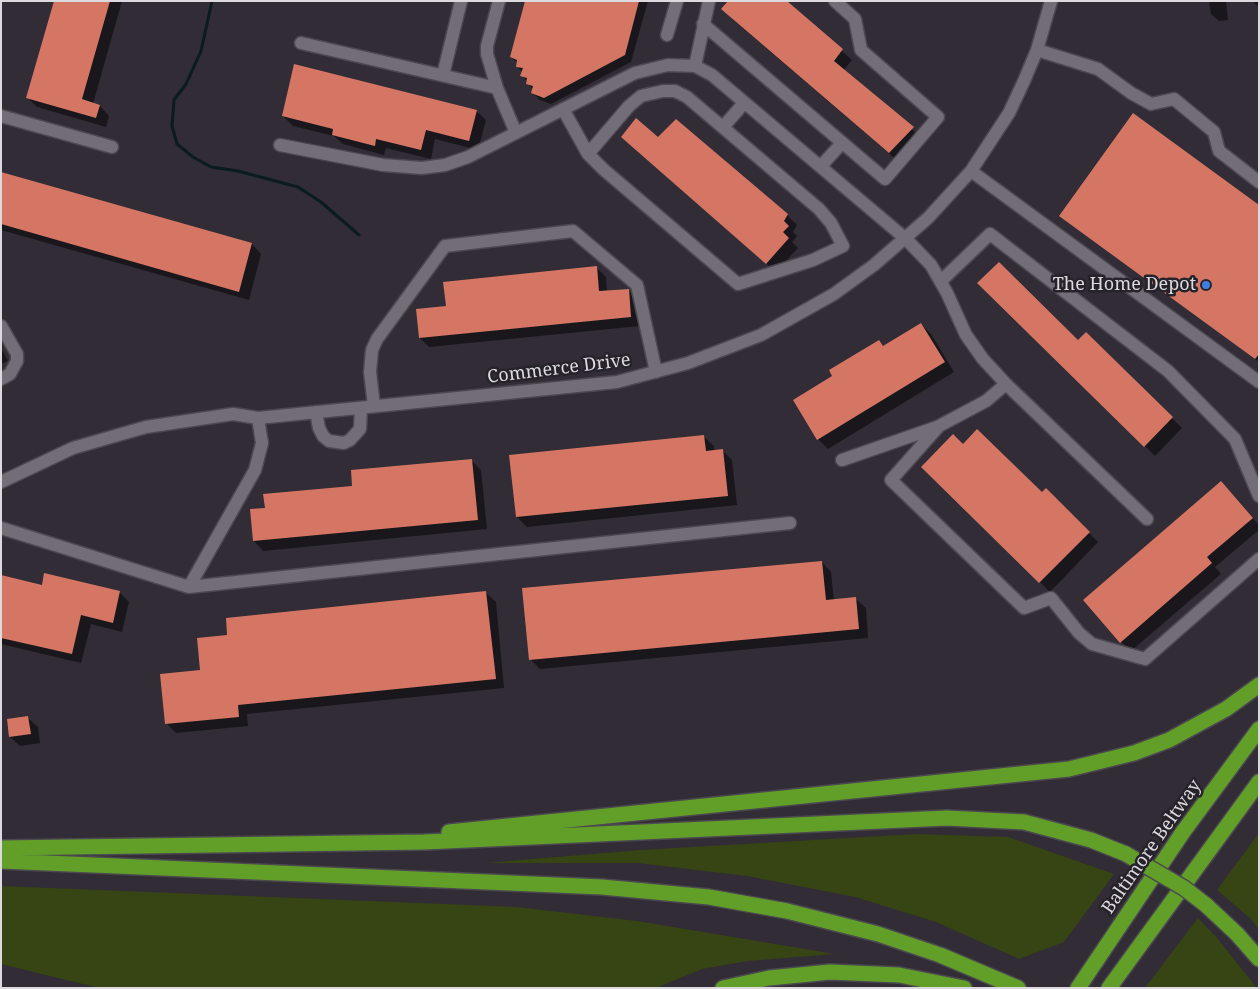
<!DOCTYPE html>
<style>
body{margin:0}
#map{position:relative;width:1260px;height:989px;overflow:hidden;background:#312c35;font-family:"Noto Serif",serif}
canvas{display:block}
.frame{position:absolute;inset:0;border:2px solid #dcd9df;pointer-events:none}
</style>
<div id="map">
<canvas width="1260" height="989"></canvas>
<div class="frame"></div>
</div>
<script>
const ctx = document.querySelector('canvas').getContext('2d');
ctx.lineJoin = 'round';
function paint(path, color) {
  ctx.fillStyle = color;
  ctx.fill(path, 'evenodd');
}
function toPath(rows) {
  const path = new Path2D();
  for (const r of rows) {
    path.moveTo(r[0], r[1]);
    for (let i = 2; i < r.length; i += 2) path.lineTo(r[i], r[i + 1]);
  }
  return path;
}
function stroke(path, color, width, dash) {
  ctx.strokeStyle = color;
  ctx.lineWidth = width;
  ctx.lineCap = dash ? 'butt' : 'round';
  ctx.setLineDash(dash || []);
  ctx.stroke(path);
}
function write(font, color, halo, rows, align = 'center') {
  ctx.font = font + ' "Noto Serif",serif';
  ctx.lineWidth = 5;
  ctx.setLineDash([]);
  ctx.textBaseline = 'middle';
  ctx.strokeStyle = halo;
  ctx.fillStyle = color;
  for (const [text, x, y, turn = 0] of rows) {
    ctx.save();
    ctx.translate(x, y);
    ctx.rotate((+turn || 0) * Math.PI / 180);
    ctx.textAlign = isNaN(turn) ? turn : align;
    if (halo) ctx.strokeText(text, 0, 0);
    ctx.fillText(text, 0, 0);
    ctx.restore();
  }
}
paint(toPath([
 [1259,833,1259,930,1251,919,1217,890],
 [917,834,1008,837,1114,874,1064,942,1019,959,936,922,855,897,747,876,637,863,486,863,640,850],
 [1,886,517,907,637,921,835,954,748,961,702,969,656,988,99,988,1,964],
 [1198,918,1217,938,1257,988,1145,988]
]), '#374414');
paint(toPath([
 [55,1,122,1,93,104,100,106,109,116,106,127,37,107,27,97],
 [527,1,648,1,631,62,551,104,540,100,533,93,533,90,522,75,523,72,517,67,518,63,511,57],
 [785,1,852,60,843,71,922,138,899,162,732,19],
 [1209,1,1226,1,1228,20,1219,21,1211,14],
 [1252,1,1259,1,1259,7],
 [476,111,486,120,478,150,435,139,431,159,386,148,384,155,343,144,334,136,293,126,283,116],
 [659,139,787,215,797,225,793,232,797,236,792,242,798,248,776,272,632,146],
 [1,173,252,244,261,254,249,300,1,230],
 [1259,206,1259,362,1061,216],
 [596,267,606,277,607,292,628,290,638,299,640,326,429,347,420,338,447,307],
 [979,283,1079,342,1086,334,1182,428,1155,456],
 [921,324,931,334,954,372,828,449,818,439,834,376,879,341,884,347],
 [1,348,8,361,1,364],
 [704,437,714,446,714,451,723,451,732,460,737,505,527,527,517,517,511,456],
 [963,446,1042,494,1046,490,1098,542,1050,592,923,467],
 [471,460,481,470,487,529,263,551,254,541,266,509],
 [1231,493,1259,525,1259,530,1215,567,1221,574,1131,651,1121,642],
 [822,562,831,572,834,601,856,599,866,608,868,638,540,669,530,659],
 [1,577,43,586,119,592,129,602,122,632,91,624,81,663,1,644],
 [486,593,496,602,504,688,247,714,248,726,176,733,167,724,201,671,229,636],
 [28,718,38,727,40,743,20,746,10,737]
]), '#0007');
stroke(toPath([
 [212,1,201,51,186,84,174,100,172,126,177,144,193,157,211,167,238,171,298,187,321,202,359,235]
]), '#0a1c1f', 3);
paint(toPath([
 [54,1,110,1,82,99,100,105,96,118,26,98],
 [525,1,639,1,625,55,544,98,531,93,533,86,526,84,527,78,520,76,523,68,516,67,517,60,510,57],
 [728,1,787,1,843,49,834,61,914,127,889,153,721,9],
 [294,64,477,110,469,141,426,130,421,150,376,139,375,146,332,135,333,129,282,116],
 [1133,113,1259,205,1259,354,1255,359,1059,216],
 [636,118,658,137,676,119,788,214,784,221,789,226,783,232,789,238,766,264,621,137],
 [1,172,252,243,239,292,1,224],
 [999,262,1078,340,1086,332,1173,417,1144,447,977,283],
 [597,266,599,291,629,289,631,317,419,338,416,309,446,306,443,282],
 [921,323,945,362,817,440,793,400,832,376,829,370,879,340,883,346],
 [977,429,1042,492,1046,488,1090,532,1039,583,921,467,953,434,963,444],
 [704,435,706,451,723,449,728,496,516,517,509,455],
 [472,459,478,520,253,541,250,509,265,508,263,494,352,486,351,470],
 [1221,481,1253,518,1207,557,1212,563,1120,643,1083,600],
 [822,561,826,600,856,597,859,629,529,660,522,588],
 [44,573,120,591,113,623,81,615,72,654,1,638,1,575,42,585],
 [486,591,496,679,238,705,239,717,165,724,160,674,200,670,197,638,227,635,226,618],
 [28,716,31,734,9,737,7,719]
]), '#d57664');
const minor = toPath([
 [499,1,487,46,487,54,497,88,516,133],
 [703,24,885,179,938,117,861,50,855,19,835,1],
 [667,35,677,1],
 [301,43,497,88],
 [1037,50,1098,69,1131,93,1151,104,1174,99,1214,132,1219,151,1259,182],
 [695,66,709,1],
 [443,75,461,1],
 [563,109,588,154,629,106,641,96,663,91,675,91,687,97,819,209,831,223,843,246,813,260,738,284,603,169,588,154],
 [1,116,112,147],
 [724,126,744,103],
 [280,145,383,165,422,168,445,165,468,157,635,73,668,65,695,66,712,75,906,239,931,265,947,293,966,335,983,359,1006,384,1147,519],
 [821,166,842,143],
 [971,171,1259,382],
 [941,281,990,234,1168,371,1235,439,1259,496],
 [1,326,17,354,17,361,10,374,1,379],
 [1006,384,986,401,939,426,891,480,1024,608,1051,598,1079,633,1092,644,1145,659,1259,559],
 [374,406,370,372,372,350,377,339,445,246,573,231,637,285,656,372],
 [316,412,319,428,323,436,329,441,344,443,350,440,360,429,361,408],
 [842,460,937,427],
 [1,482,73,448,146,427,233,414,258,418,617,382,688,363,761,335,834,294,874,265,928,218,971,171,1009,113,1024,81,1037,50,1051,1],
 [1,528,189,587,790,523],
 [189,587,255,470,262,443,258,418]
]);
const highway = toPath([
 [449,832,1069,769,1134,753,1169,740,1226,709,1259,685],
 [1,848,424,842,947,818,1024,822,1091,840,1126,854],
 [1,861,602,887,709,897,787,911,878,934,940,955,1018,988],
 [1206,905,1237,934,1259,959],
 [723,988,769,978,830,972,899,975,964,988],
 [1078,988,1183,832,1259,729],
 [1109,988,1259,782]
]);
stroke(minor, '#4c484f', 15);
stroke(highway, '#4c484f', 18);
stroke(minor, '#726d77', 12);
stroke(highway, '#619f28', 15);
const highwayBridge = toPath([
 [1126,854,1184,888,1206,905]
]);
stroke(highwayBridge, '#4c484f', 18, []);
stroke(highwayBridge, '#619f28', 15);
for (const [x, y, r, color] of [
 [1206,285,5,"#3f7fe0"]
]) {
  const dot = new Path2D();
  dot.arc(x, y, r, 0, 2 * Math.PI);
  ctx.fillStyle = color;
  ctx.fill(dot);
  stroke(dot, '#27232b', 2);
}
write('18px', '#dcd9df', '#27232b', [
 ["The Home Depot",1196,285]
], 'right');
write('18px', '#dcd9df', '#27232b', [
 ["Commerce Drive",559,369,-7],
 ["Baltimore Beltway",1152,847,-55]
]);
</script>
